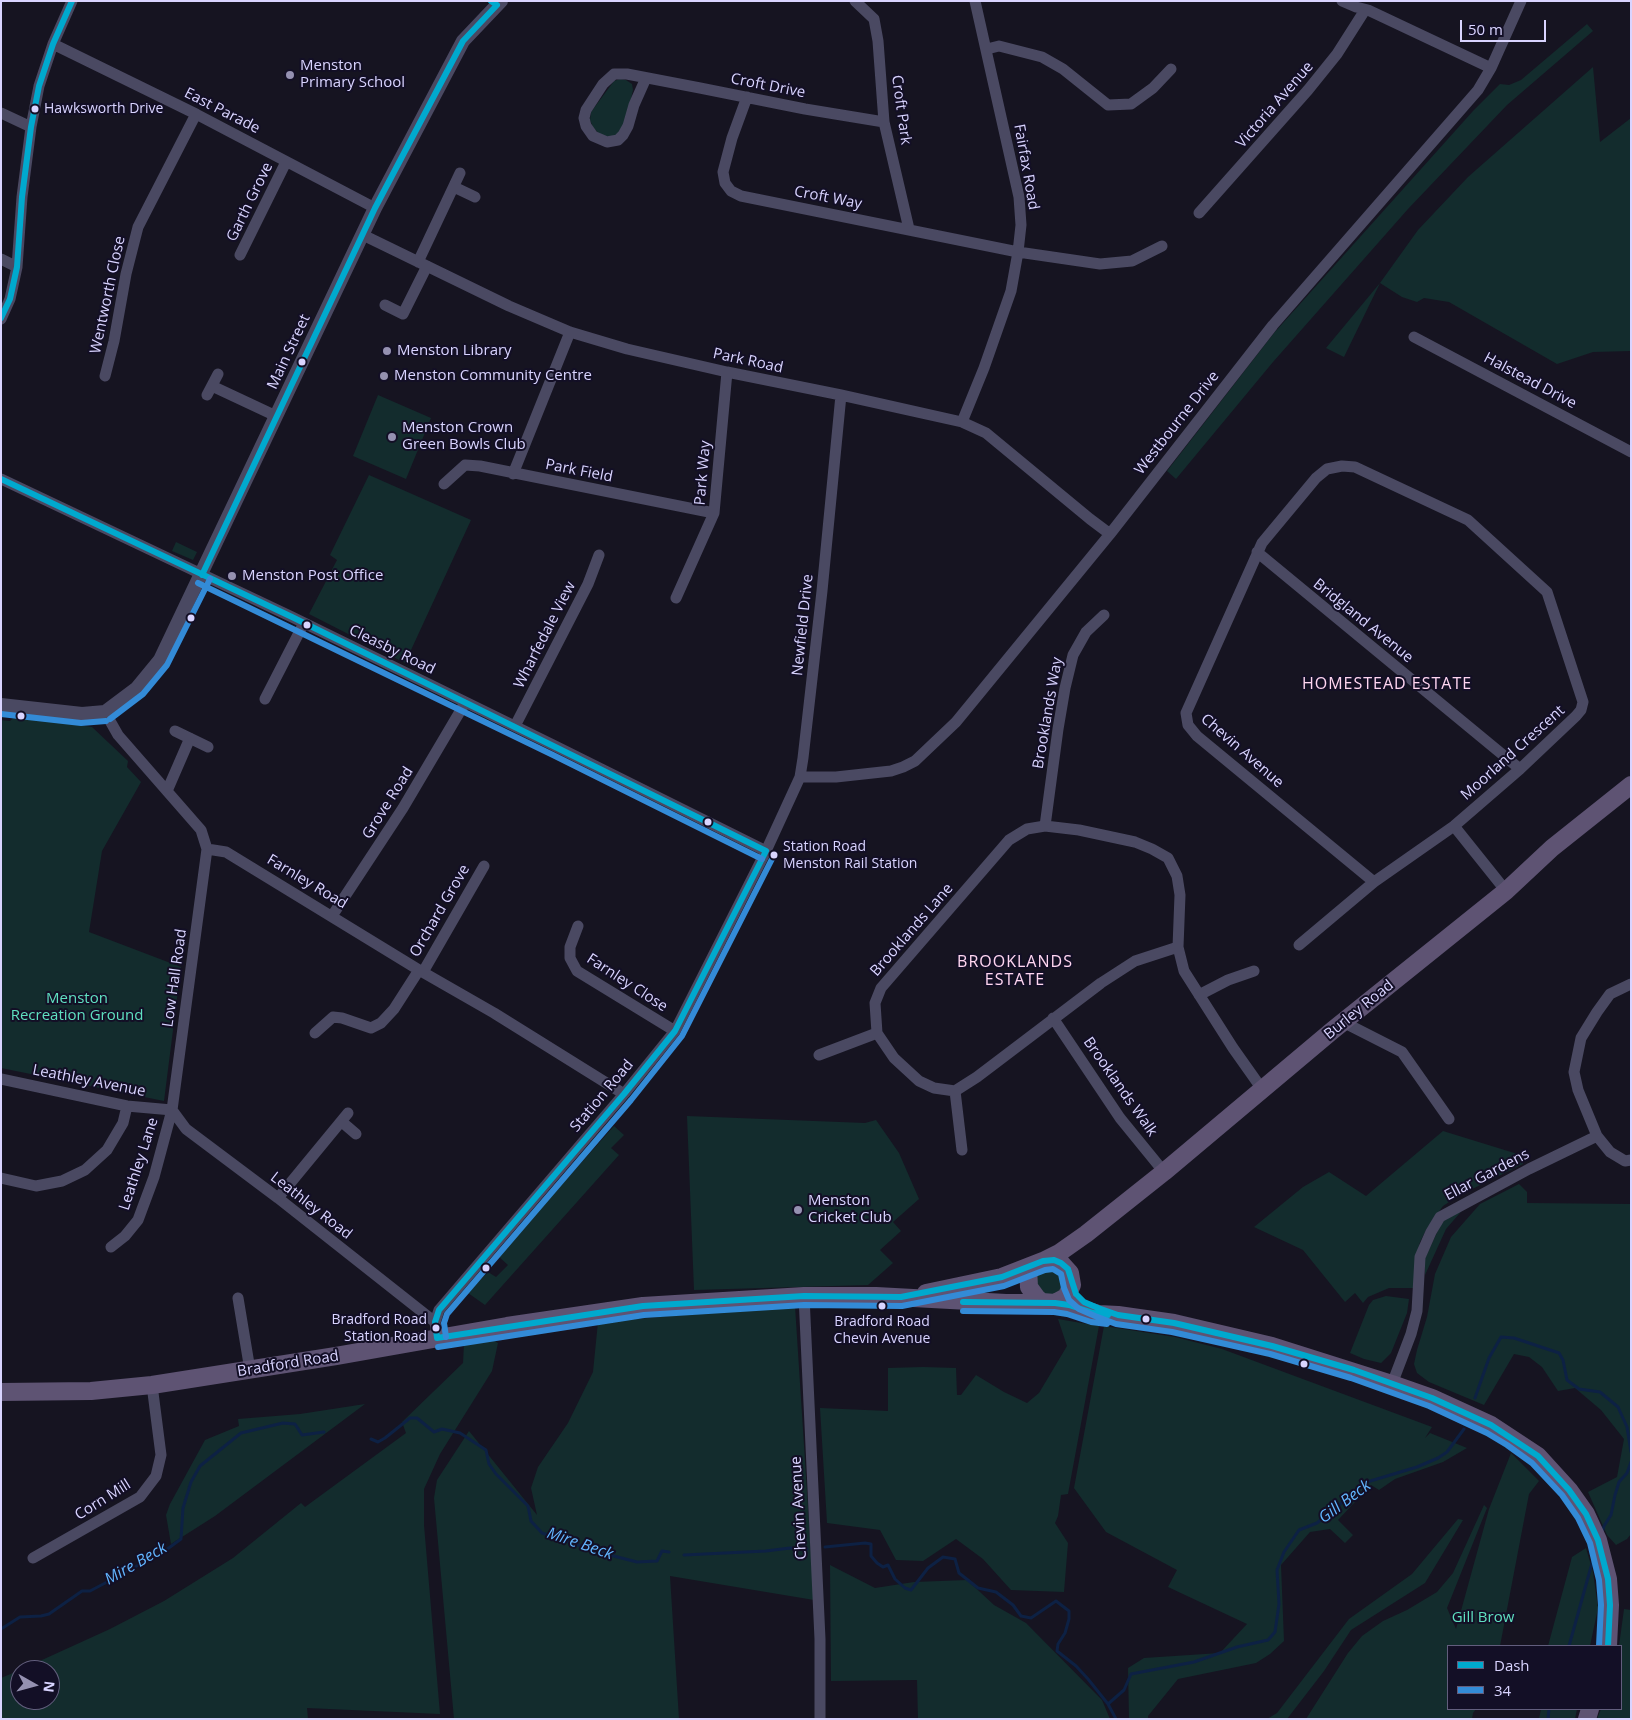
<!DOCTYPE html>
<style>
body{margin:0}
#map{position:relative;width:1632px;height:1720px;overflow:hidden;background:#161421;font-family:"Open Sans",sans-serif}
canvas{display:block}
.frame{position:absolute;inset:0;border:2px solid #d9d4ff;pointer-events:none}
.legend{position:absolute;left:1447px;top:1645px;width:175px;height:65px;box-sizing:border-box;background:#130f26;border:1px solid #625e7d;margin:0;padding:6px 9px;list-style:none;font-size:15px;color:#d9d4ff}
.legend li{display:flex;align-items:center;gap:10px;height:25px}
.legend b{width:25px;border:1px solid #625e7d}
.north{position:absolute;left:10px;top:1660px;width:50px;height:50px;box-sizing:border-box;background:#130f26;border:1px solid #625e7d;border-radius:50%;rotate:97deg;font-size:14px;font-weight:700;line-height:20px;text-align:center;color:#d9d4ff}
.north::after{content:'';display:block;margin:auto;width:18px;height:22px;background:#9591b1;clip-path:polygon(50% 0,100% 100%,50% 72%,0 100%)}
.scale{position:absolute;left:1460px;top:20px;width:86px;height:22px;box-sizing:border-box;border:2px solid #d9d4ff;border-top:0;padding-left:6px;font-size:15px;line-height:18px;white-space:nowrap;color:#d9d4ff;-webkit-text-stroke:4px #130f26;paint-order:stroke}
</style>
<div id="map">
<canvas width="1632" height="1720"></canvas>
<div class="frame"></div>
<ul class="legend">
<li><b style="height:6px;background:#00a9ce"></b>Dash</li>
<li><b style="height:6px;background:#338bd7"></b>34</li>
</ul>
<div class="north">N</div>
<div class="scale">50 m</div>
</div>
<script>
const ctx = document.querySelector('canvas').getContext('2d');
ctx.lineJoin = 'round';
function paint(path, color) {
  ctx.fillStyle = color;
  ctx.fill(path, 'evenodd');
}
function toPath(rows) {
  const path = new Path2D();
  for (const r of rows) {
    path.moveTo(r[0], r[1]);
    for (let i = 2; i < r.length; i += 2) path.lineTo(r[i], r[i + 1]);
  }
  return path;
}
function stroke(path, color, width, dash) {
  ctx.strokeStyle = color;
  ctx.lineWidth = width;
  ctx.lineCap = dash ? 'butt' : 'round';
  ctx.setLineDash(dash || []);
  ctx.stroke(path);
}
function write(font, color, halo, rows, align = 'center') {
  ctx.font = font + ' "Open Sans",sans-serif';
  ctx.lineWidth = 4;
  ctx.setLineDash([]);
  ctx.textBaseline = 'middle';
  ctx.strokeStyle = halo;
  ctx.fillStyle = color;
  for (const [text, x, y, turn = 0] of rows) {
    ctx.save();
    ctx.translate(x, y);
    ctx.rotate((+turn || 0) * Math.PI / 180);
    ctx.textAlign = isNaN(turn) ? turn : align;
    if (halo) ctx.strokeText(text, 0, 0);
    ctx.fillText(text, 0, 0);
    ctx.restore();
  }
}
paint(toPath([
 [1587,24,1593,31,1507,105,1408,209,1273,362,1176,479,1167,471,1274,333,1473,111,1500,84,1509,85,1521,80],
 [1593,67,1600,142,1631,118,1631,351,1593,352,1557,364,1449,302,1424,298,1417,302,1402,297,1380,283,1344,357,1326,348,1380,283,1418,230,1468,177],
 [620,79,626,80,632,84,633,90,626,121,617,135,608,137,599,134,593,127,590,120,591,112,614,81],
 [378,395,431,418,406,479,353,456],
 [369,475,471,520,405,663,309,614,337,560,330,555],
 [176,542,197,552,193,560,172,551],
 [15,716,92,727,128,761,127,767,141,782,102,851,89,932,181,967,164,1101,1,1068,1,720,10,721],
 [687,1116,865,1123,876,1120,899,1153,919,1199,893,1222,901,1231,880,1250,893,1263,868,1285,694,1290],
 [614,1126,624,1135,611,1148,619,1155,485,1305,468,1293,488,1272,496,1277,508,1265,498,1256],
 [1443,1131,1524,1156,1523,1164,1458,1196,1443,1206,1426,1230,1420,1242,1416,1258,1414,1288,1389,1288,1368,1297,1363,1303,1355,1293,1345,1302,1303,1250,1254,1227,1303,1187,1329,1172,1366,1196],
 [1519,1184,1527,1192,1527,1203,1631,1204,1631,1534,1627,1539,1616,1545,1607,1535,1588,1492,1617,1477,1624,1439,1601,1410,1575,1388,1558,1391,1542,1367,1529,1357,1514,1354,1484,1405,1429,1382,1417,1373,1414,1364,1417,1350,1427,1317,1435,1274,1451,1237,1480,1204],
 [1466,1206,1446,1229,1425,1275,1425,1258,1442,1222],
 [1044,1268,1054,1269,1062,1276,1063,1286,1057,1294,1046,1297,1034,1279,1040,1271],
 [1386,1296,1409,1299,1407,1313,1391,1353,1381,1363,1364,1359,1350,1353,1369,1305,1373,1300],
 [795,1306,814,1600,670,1576,679,1719,454,1719,434,1498,437,1480,469,1431,537,1515,531,1488,538,1467,568,1423,593,1372,598,1322],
 [1058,1319,1099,1326,1068,1494,1061,1495,1058,1516,1055,1523,1068,1543,1064,1592,1011,1590,983,1559,956,1539,923,1561,896,1560,880,1530,827,1523,820,1408,888,1411,888,1368,923,1367,956,1368,957,1395,961,1395,976,1375,1004,1392,1027,1403,1039,1393,1067,1346],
 [1104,1326,1175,1337,1222,1349,1432,1427,1425,1438,1430,1433,1467,1448,1443,1462,1395,1479,1379,1490,1371,1485,1338,1520,1353,1535,1345,1543,1330,1529,1310,1532,1281,1565,1284,1641,1270,1654,1256,1663,1178,1679,1148,1716,1148,1719,1129,1719,1128,1668,1144,1658,1220,1653,1247,1624,1168,1587,1177,1570,1106,1532,1074,1488],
 [493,1340,498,1343,492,1371,440,1454,424,1489,424,1525,440,1714,307,1708,308,1719,1,1719,1,1678,20,1670,20,1700,50,1700,50,1670,20,1670,110,1629,164,1601,233,1558,301,1503,305,1507,406,1433,402,1422,463,1363,464,1344],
 [365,1404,215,1516,171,1544,166,1515,170,1504,205,1440,239,1426,238,1419,300,1414],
 [1511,1453,1539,1481,1529,1494,1500,1646,1448,1646,1448,1709,1476,1709,1473,1713,1472,1719,1306,1719,1348,1653,1362,1636,1383,1621,1407,1610,1437,1592,1453,1573,1484,1505,1487,1508,1447,1608,1456,1629,1489,1509],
 [1458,1519,1463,1520,1425,1583,1351,1630,1324,1671,1287,1719,1267,1719,1277,1713,1349,1619,1412,1574],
 [1586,1548,1593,1572,1598,1608,1590,1646,1548,1646,1572,1557],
 [830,1565,875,1588,914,1582,967,1580,994,1605,1026,1623,1102,1700,1110,1719,918,1719,917,1680,831,1681],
 [1624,1609,1631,1610,1631,1719,1597,1719,1601,1709,1621,1709,1621,1646,1619,1646],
 [1541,1709,1577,1709,1575,1719,1539,1719]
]), '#132c2d');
stroke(toPath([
 [1475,1398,1489,1358,1501,1337,1514,1338,1559,1353,1563,1360,1567,1380,1579,1389,1600,1392,1618,1407,1627,1427,1631,1452],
 [371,1439,378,1442,385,1438,410,1418,417,1418,434,1432,442,1429,460,1433,486,1450,489,1464,496,1474,528,1506,531,1521,542,1533,602,1553,637,1562,657,1561,662,1551,669,1552],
 [1602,1533,1604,1526,1611,1515,1615,1495,1619,1482,1627,1473,1631,1462],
 [825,1547,865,1543,871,1544,871,1556,877,1563,883,1567,888,1565,895,1579,905,1588,911,1590,928,1568,943,1557,955,1559,959,1573,978,1588,996,1592,1013,1605,1021,1616,1031,1618,1056,1601,1069,1611,1069,1619,1065,1633,1058,1644,1057,1651,1076,1666,1088,1679,1108,1704,1116,1719],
 [684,1555,766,1551,790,1548,807,1549],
 [1,1629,20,1617,41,1616,49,1614,82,1591,90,1591,109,1581,166,1550,181,1539,183,1508,191,1482,200,1466,241,1433,283,1423,295,1424,302,1435,324,1432],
 [1569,1646,1594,1556],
 [1108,1704,1124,1690,1131,1674,1194,1662,1237,1647,1268,1640,1275,1632,1279,1604,1277,1570,1284,1552,1299,1530,1317,1523,1367,1482,1417,1467,1438,1458,1447,1452,1464,1429],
 [1548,1719,1549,1709]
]), '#0d2144', 3);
stroke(toPath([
 [855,1,874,19,878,41,884,122,909,229],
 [1342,1,1356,7,1368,10,1491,68],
 [53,44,196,114,375,208],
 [987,49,999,46,1042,57,1063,69,1108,105,1131,104,1153,88,1171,69],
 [646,78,634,105,628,126,623,135,618,140,607,142,593,136,586,126,584,118,586,110,603,84,614,74,627,74,700,88,805,109,884,122],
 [747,97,732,138,723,172,725,183,731,191,741,196,1018,252,1100,264,1132,261,1162,246],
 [1,113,31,127],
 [454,187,475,197],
 [1199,213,1308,90,1337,54,1365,10],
 [363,235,509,306,570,332,627,349,727,372,841,395,962,422,986,433,1090,519,1110,534],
 [240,255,286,162],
 [1,259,17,267],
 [418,262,460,173],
 [385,305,403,314,427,266],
 [1,319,10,299,17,267,22,197,31,127,39,86,53,44,72,1],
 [1414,337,1631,452],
 [105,376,114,341,126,274,138,227,196,114],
 [212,386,276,416],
 [207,395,218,374],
 [962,422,984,368,1011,291,1018,252,1021,225,1019,197,975,1],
 [513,474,570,332],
 [1,479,292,617,557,747,766,851],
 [444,484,465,465,480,466,714,513],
 [1257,552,1520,769],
 [676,598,714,513,727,372],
 [265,699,304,623],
 [105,712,118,735,201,830,207,849,226,852,419,970,494,1013,624,1094],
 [515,726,588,584,599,555],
 [175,731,208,747],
 [800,777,836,777,891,771,903,767,915,761,956,722,1110,534,1273,325,1478,90,1491,68,1521,1],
 [167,791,190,738],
 [1045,826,1058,729,1065,688,1073,655,1086,632,1104,615],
 [1454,826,1506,891],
 [332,916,403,808,465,703],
 [578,926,570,947,570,958,577,971,675,1031],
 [1299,945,1374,882,1454,826,1520,769,1576,716,1581,710,1583,702,1547,592,1468,520,1355,467,1342,466,1327,469,1316,478,1262,543,1186,713,1188,725,1197,736,1374,882],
 [1178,947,1135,961,1101,983,977,1077,955,1091,934,1088,919,1081,894,1058,877,1033,875,1003,881,988,1009,840,1027,829,1045,826,1079,830,1135,842,1152,849,1168,858,1177,876,1180,895,1178,947,1184,971,1233,1048,1262,1089],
 [423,972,484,866],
 [1631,984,1610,994,1597,1012,1581,1038,1574,1072,1578,1090,1597,1136,1610,1152,1625,1161,1631,1160],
 [1199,995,1228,980,1254,971],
 [1053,1018,1120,1118,1164,1172],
 [1343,1022,1402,1052,1449,1119],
 [315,1033,333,1017,342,1018,371,1028,381,1023,394,1009,419,970],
 [819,1055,877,1033],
 [1,1079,127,1106,172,1110],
 [955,1091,962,1150],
 [172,1110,186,1129,278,1198,435,1322],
 [342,1122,356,1134],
 [1,1178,36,1186,62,1181,85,1170,107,1150,123,1123,127,1106],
 [278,1198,348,1113],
 [111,1247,125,1236,138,1220,154,1177,172,1110,207,849],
 [804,1296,820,1639,820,1719],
 [238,1298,250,1370],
 [437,1338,435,1322,439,1310,624,1094,675,1031,766,851,800,777,803,758,822,591,841,395],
 [1392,1384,1411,1334,1417,1311,1420,1257,1431,1232,1440,1217,1529,1169,1597,1136],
 [33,1558,140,1497,156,1476,161,1455,152,1385]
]), '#4a4962', 11);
stroke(toPath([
 [1,705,82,714,105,712,137,688,160,660,375,208,463,41,501,1]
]), '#4a4962', 14);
stroke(toPath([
 [1043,1261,1059,1253,1086,1234,1164,1172,1333,1030,1506,891,1552,848,1631,785],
 [926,1293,1002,1277,1043,1261,1050,1260,1061,1263,1070,1273,1072,1285,1066,1297,1055,1303,1042,1302,1037,1298,1029,1287,1028,1267],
 [1055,1303,1069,1305,1099,1314,1118,1315,1174,1323,1272,1346,1392,1384,1432,1398,1491,1425,1538,1456,1569,1490,1586,1514,1598,1540,1608,1579,1610,1605,1608,1646],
 [1,1392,91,1391,152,1385,336,1356,507,1326,643,1306,804,1296,876,1296,1006,1303,1049,1303],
 [1587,1719,1590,1709]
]), '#5e5373', 18);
stroke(toPath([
 [1,318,10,299,17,267,22,197,31,127,39,86,53,44,72,1],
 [1,479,292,617,766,851],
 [202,575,375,208,463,41,497,5,491,1],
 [963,1302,1055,1303,1069,1305,1093,1313,1108,1315],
 [437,1338,643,1306,804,1296,901,1297,1002,1277,1043,1261,1054,1260,1061,1263,1068,1269,1076,1294,1084,1302,1098,1308,1118,1315,1174,1323,1272,1346,1354,1370,1432,1398,1491,1425,1538,1456,1569,1490,1586,1514,1598,1540,1608,1579,1610,1605,1608,1646],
 [437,1338,435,1322,439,1310,624,1094,675,1031,766,851]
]), '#00a9ce', 6);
stroke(toPath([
 [198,583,553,755,762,859],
 [1,714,81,723,106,721],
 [110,719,143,694,167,665,210,579],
 [963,1311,1054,1312,1067,1314,1091,1322,1107,1324],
 [446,1337,444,1323,447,1314,631,1100,682,1036,774,855],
 [438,1347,644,1315,804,1305,902,1306,1004,1286,1045,1270,1053,1269,1061,1274,1064,1288,1069,1300,1079,1309,1095,1316,1116,1324,1172,1332,1270,1354,1351,1378,1429,1406,1487,1433,1507,1445,1532,1463,1562,1495,1578,1518,1590,1543,1599,1580,1601,1605,1599,1646]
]), '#338bd7', 6);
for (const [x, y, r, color] of [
 [290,75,5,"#9591b1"],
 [35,109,4.5,"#d9d4ff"],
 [387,351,5,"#9591b1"],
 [302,362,4.5,"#d9d4ff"],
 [384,376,5,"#9591b1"],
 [392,437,5,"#9591b1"],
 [232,576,5,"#9591b1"],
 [191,618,4.5,"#d9d4ff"],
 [307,625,4.5,"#d9d4ff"],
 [21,716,4.5,"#d9d4ff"],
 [708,822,4.5,"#d9d4ff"],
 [774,855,4.5,"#d9d4ff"],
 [798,1210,5,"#9591b1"],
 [486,1268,4.5,"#d9d4ff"],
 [882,1306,4.5,"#d9d4ff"],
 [1146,1319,4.5,"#d9d4ff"],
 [436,1328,4.5,"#d9d4ff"],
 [1304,1364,4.5,"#d9d4ff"]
]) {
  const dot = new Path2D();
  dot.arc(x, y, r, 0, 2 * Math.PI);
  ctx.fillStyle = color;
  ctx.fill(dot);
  stroke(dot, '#130f26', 2);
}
write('14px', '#d9d4ff', '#130f26', [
 ["Hawksworth Drive",44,109],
 ["Station Road",783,847],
 ["Menston Rail Station",783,864],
 ["Bradford Road",427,1320,"right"],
 ["Station Road",427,1337,"right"],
 ["Bradford Road",882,1322,"center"],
 ["Chevin Avenue",882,1339,"center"]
], 'left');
write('15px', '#d9d4ff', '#130f26', [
 ["Menston",300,66],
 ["Primary School",300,83],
 ["Menston Library",397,351],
 ["Menston Community Centre",394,376],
 ["Menston Crown",402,428],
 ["Green Bowls Club",402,445],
 ["Menston Post Office",242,576],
 ["Menston",808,1201],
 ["Cricket Club",808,1218]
], 'left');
write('15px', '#d9d4ff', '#130f26', [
 ["Croft Drive",768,86,11],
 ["Victoria Avenue",1275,105,-49],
 ["Croft Park",901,110,82],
 ["East Parade",222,111,27],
 ["Fairfax Road",1026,167,80],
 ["Croft Way",828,198,11],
 ["Garth Grove",250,202,-64],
 ["Wentworth Close",108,295,-78],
 ["Main Street",289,352,-65],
 ["Park Road",748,361,12],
 ["Halstead Drive",1530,381,28],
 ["Westbourne Drive",1177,423,-52],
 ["Park Field",579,471,11],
 ["Park Way",703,473,-85],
 ["Bridgland Avenue",1363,621,39],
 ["Newfield Drive",803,625,-84],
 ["Wharfedale View",545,635,-63],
 ["Cleasby Road",392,650,26],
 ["Brooklands Way",1048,713,-80],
 ["Chevin Avenue",1242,751,41],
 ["Moorland Crescent",1513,753,-42],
 ["Grove Road",388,803,-58],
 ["Farnley Road",307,882,31],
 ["Orchard Grove",440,911,-60],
 ["Brooklands Lane",912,930,-49],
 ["Low Hall Road",175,978,-82],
 ["Farnley Close",627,983,33],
 ["Burley Road",1359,1010,-39],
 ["Leathley Avenue",89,1081,11],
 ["Brooklands Walk",1120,1087,55],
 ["Station Road",602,1096,-50],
 ["Leathley Lane",139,1164,-72],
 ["Ellar Gardens",1487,1175,-28],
 ["Leathley Road",311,1206,38],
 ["Bradford Road",288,1364,-9],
 ["Corn Mill",103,1500,-32],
 ["Chevin Avenue",799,1508,-93]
]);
write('15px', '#5fe0c0', '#130f26', [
 ["Menston",77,999],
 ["Recreation Ground",77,1016],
 ["Gill Brow",1483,1618]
]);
ctx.letterSpacing = '1px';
write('16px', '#ffd6f0', '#130f26', [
 ["HOMESTEAD ESTATE",1387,684],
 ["BROOKLANDS",1015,962],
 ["ESTATE",1015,980]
]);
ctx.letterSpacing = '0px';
write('italic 16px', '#62b6ff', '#130f26', [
 ["Gill Beck",1345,1502,-37],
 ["Mire Beck",580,1544,19],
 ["Mire Beck",136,1564,-30]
]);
</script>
